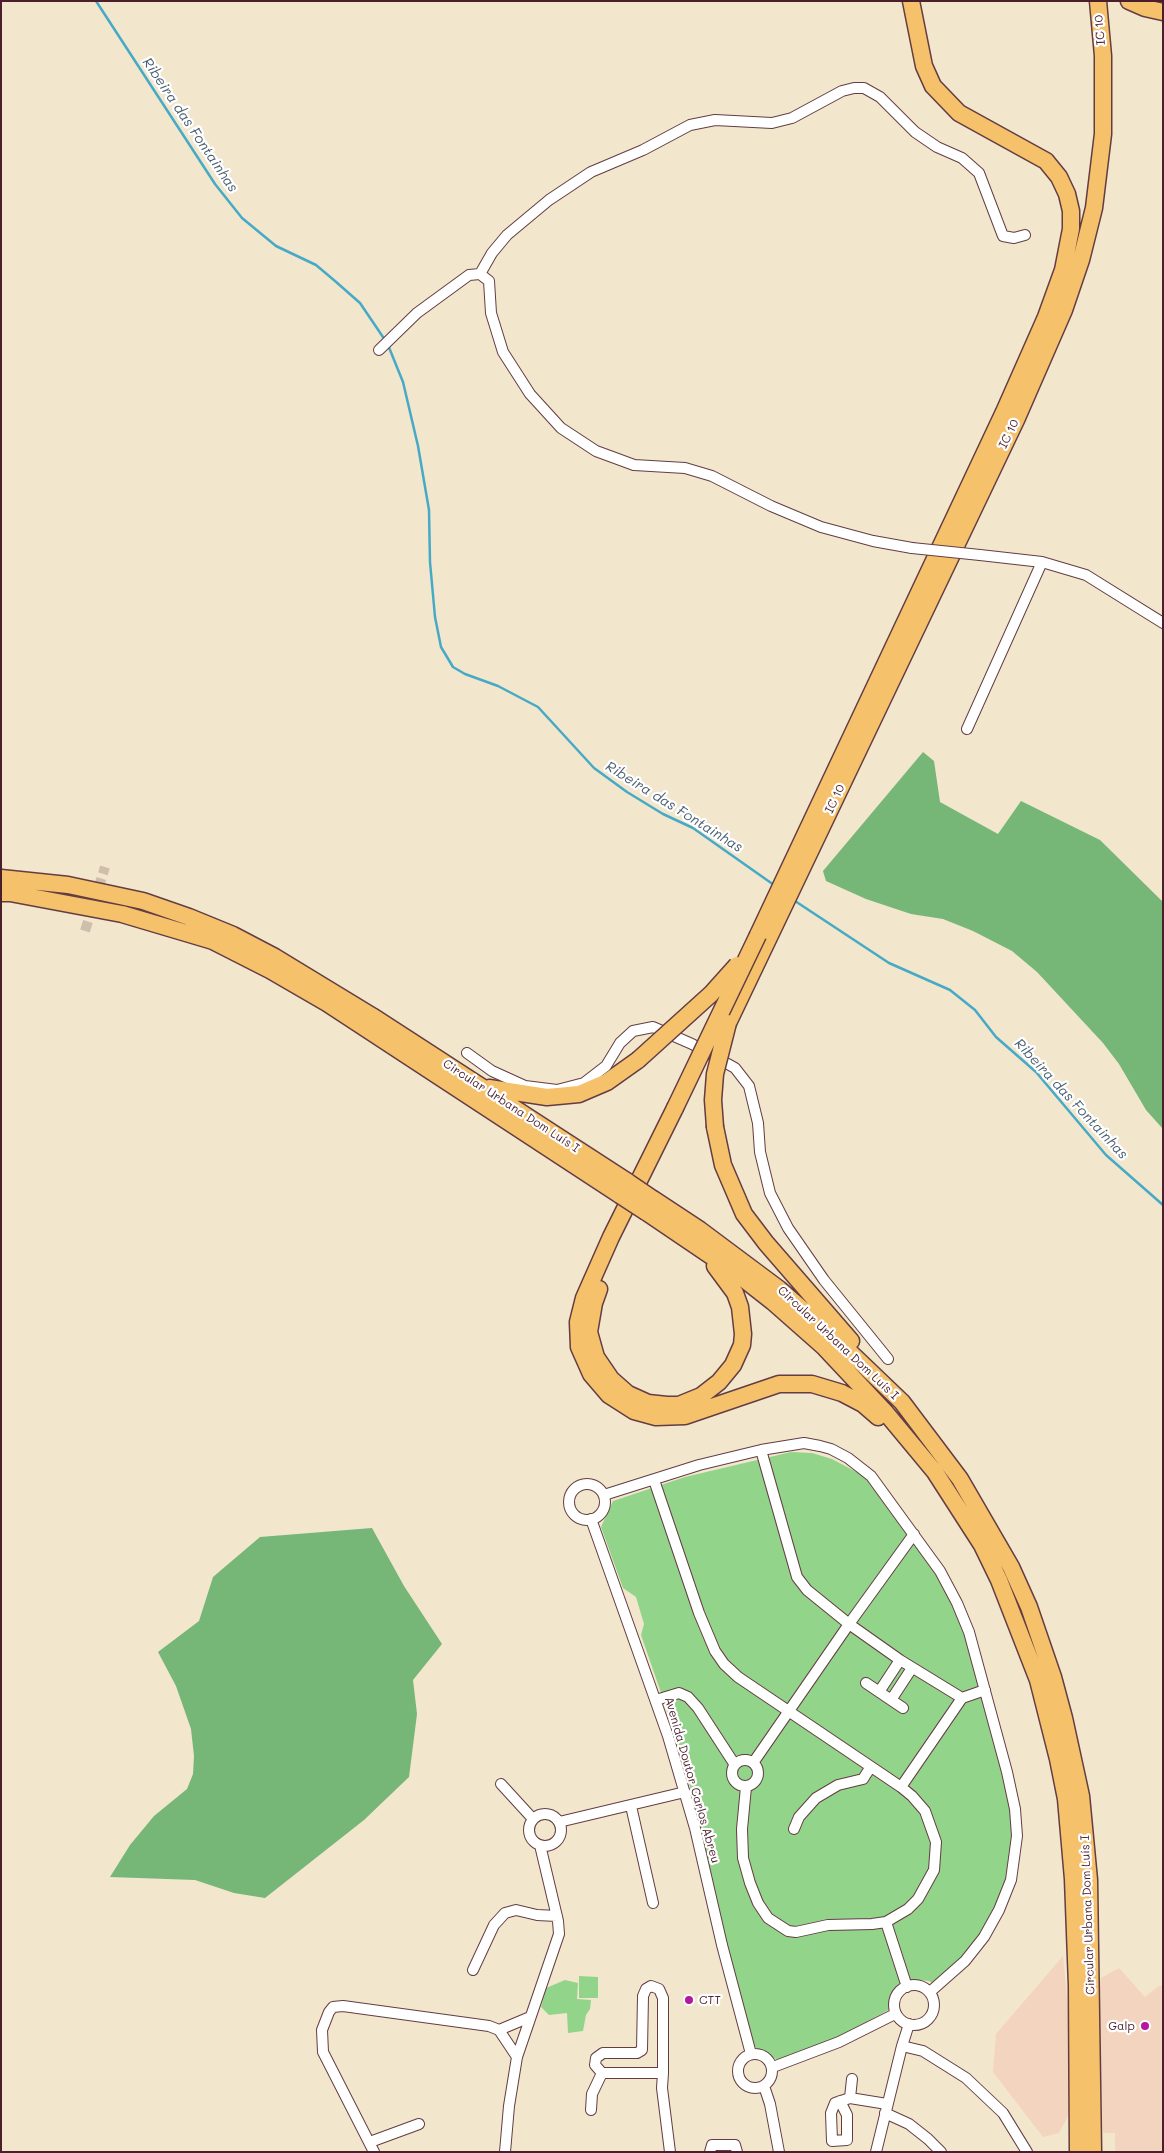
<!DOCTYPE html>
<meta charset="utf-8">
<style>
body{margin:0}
#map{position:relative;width:1164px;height:2153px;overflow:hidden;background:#f2e6cd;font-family:Mali,sans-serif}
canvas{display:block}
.frame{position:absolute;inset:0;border:2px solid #4a1f2b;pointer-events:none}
</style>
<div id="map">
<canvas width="1164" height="2153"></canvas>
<div class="frame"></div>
</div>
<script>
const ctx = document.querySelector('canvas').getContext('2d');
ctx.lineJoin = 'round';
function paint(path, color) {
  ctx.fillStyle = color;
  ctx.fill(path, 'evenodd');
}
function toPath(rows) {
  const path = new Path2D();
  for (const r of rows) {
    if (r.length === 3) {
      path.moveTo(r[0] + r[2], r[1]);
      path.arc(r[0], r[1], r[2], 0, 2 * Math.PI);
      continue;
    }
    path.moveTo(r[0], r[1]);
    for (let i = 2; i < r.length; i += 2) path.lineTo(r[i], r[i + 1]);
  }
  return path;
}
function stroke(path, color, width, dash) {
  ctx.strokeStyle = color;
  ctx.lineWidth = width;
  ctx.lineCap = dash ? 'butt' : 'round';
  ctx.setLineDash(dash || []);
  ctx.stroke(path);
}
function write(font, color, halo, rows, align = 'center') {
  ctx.font = font + ' Mali,sans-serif';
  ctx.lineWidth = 4.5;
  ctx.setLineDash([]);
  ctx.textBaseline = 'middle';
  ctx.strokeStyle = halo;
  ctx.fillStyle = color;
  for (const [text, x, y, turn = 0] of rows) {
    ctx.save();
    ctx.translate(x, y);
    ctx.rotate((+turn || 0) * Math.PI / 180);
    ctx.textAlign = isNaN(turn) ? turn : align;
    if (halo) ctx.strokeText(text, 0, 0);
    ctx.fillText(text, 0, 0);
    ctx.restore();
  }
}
paint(toPath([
 [1063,1956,1068,2008,1071,2110,1059,2133,1043,2137,993,2072,996,2034],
 [1119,1968,1145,1997,1159,1986,1163,1986,1163,2152,1115,2152,1115,2133,1103,2133,1100,2104,1098,1994,1101,1978]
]), '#f3d4bf');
paint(toPath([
 [791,1452,812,1453,832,1459,866,1477,893,1508,953,1601,965,1633,998,1748,1013,1822,1012,1858,1002,1899,974,1947,935,1985,929,1981,919,1980,900,1985,893,1992,890,2001,890,2009,840,2037,779,2060,759,2052,754,2045,708,1875,685,1762,641,1635,644,1624,636,1597,623,1588,601,1527,613,1501,685,1477],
 [579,1976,598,1977,598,1998,579,1998],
 [565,1980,578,1983,577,1999,591,2000,590,2009,586,2015,583,2031,568,2033,567,2013,549,2015,541,2007,546,1988]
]), '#93d48b');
paint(toPath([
 [923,752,934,761,940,802,998,834,1021,801,1100,840,1163,902,1163,1129,1146,1110,1119,1064,1103,1043,1037,972,1012,951,973,931,943,919,911,914,866,899,826,881,823,871],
 [372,1528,404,1586,442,1644,413,1680,417,1714,409,1777,364,1820,265,1898,234,1893,195,1880,110,1877,130,1845,154,1816,187,1789,193,1774,194,1756,191,1729,176,1686,158,1652,199,1621,213,1577,260,1537]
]), '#76b677');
stroke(toPath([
 [96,1,215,184,242,218,276,246,316,265,335,281,360,303,385,340],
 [388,345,403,382,418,446,429,510,430,562,435,617,441,647,453,667,465,674,498,686,538,707,594,768,627,792,663,814,693,828,774,885],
 [792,899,889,963,950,990,975,1010,996,1037,1036,1072,1106,1155,1163,1205]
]), '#46aac6', 2.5);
stroke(toPath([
 [85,931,105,867]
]), '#d0bead', 10, [10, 5]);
const minor = toPath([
 [480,274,492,253,507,235,549,200,591,172,643,150,690,125,715,120,772,123,792,118,842,91,854,88,864,88,880,97,915,132,937,147,962,158,979,173,1003,236,1014,238,1025,235],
 [379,350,417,313,469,275,480,274,489,281,491,313,503,352,530,394,561,428,596,451,634,465,685,468,712,476,771,506,821,527,873,541,912,548],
 [980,555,1042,562,1086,575,1163,623],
 [967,729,1042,562],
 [467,1053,492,1071,525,1086,557,1090,584,1083,606,1066,620,1043,633,1031,653,1027,692,1044,735,1068,749,1086,758,1123,760,1152,770,1193,788,1228,824,1280,888,1359],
 [761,1450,797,1577,807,1590,849,1624,914,1534],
 [654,1480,699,1613,715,1651,724,1664,738,1677,901,1787,912,1796,925,1811,936,1842,934,1870,918,1899,908,1909,886,1922],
 [587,1502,18],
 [604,1495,699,1465,761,1450,804,1443,820,1446,831,1449,848,1458,871,1476,940,1571,957,1603,969,1632,1007,1772,1015,1809,1017,1836,1011,1880,999,1910,984,1937,965,1961,931,1991],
 [591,1519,668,1736,695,1828,722,1945,751,2054],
 [866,1683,903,1708],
 [879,1692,900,1660],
 [962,1698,985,1690],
 [656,1700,679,1693,688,1697,698,1708,735,1765],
 [891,1700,912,1668],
 [745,1773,13],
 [753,1763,849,1624,900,1660,962,1698,901,1787],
 [501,1784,533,1819],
 [746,1787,742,1829,743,1858,750,1883,758,1903,768,1918,788,1931,796,1932,828,1925,872,1924,886,1922,907,1987],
 [631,1806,653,1903],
 [545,1830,16],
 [559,1822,685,1792],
 [794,1829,799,1817,816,1798,838,1785,863,1779,870,1768],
 [473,1970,494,1925,505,1913,516,1910,537,1915,557,1916],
 [914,2005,20],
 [499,2030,530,2017],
 [902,2046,909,2024],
 [755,2071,17],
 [773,2067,839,2042,895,2014],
 [663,2073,602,2073,595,2065,596,2058,603,2053,637,2053,642,2050,643,1996,646,1989,651,1986,659,1989,663,1998,663,2073,662,2088,670,2152],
 [764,2086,770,2104,779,2152],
 [850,2098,852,2079],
 [840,2101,847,2115,847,2140,832,2141,831,2113,835,2103,850,2098,887,2104],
 [591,2110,592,2094,602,2073],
 [885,2113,909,2124,928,2139,941,2152],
 [370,2142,419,2124],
 [374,2152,323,2052,322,2030,329,2012,333,2007,343,2006,489,2026,499,2030,517,2057],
 [505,2152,509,2106,517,2057,559,1934,558,1921,540,1845],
 [710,2152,712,2145,735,2145,737,2152],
 [876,2152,902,2046,923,2051,966,2078,1003,2113,1027,2152]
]);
const trunk = toPath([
 [1129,1,1145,8,1163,12],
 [1,878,68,885,143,901,189,917,233,935,275,957,372,1016,628,1182],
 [1,893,10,893,122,914,213,941,270,970,327,1003,620,1195],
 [758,935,1004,412,1046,317,1063,270,1071,229,1071,211,1067,194,1059,177,1046,161,959,113,933,86,924,66,911,1],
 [728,1023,1016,420,1064,310,1081,260,1094,208,1103,134,1103,56,1098,1],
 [489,1088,547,1097,579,1094,607,1082,638,1060],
 [675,1108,611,1237,584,1298,578,1322,579,1347,591,1374,609,1395,634,1411,656,1417,685,1416,779,1384,812,1384,842,1393,863,1404,878,1417],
 [715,1127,723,1165,744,1214,766,1243,851,1341],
 [653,1199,700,1230,779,1289,834,1337,902,1402,960,1479,1011,1567,1029,1607,1053,1677,1064,1718,1081,1796,1089,1880,1093,2152],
 [646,1212,736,1273,773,1302,824,1347,886,1413,935,1472,982,1545,999,1580,1038,1680,1058,1759,1066,1799,1073,1879,1077,1986,1078,2152],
 [599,1289,594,1303,589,1332,596,1357,611,1379,628,1394,648,1403,667,1405,679,1405,701,1396,719,1382,733,1365,742,1345,743,1334,740,1307,735,1293,715,1266]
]);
stroke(minor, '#633d43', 12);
stroke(trunk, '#633d43', 19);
stroke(minor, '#fff', 10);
stroke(trunk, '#f5c16b', 16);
const minorBridge = toPath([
 [912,548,980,555]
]);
const trunkBridge = toPath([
 [638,1060,711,994,737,965],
 [675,1108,758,935],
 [715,1127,713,1100,715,1074,728,1023],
 [628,1182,653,1199],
 [620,1195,646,1212]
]);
stroke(minorBridge, '#633d43', 12, []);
stroke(trunkBridge, '#633d43', 19, []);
stroke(minorBridge, '#fff', 10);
stroke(trunkBridge, '#f5c16b', 16);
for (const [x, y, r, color] of [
 [689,2000,5,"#b5179e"],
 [1145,2026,5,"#b5179e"]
]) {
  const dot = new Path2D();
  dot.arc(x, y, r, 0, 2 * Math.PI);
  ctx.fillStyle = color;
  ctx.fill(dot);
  stroke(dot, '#fff', 2);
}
write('12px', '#4a1f2b', '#fff', [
 ["IC 10",1100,30,-95],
 ["IC 10",1009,434,-64],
 ["IC 10",835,799,-65],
 ["Circular Urbana Dom Luís I",511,1106,33],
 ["Circular Urbana Dom Luís I",838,1343,43],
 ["Avenida Doutor Carlos Abreu",692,1780,74],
 ["Circular Urbana Dom Luís I",1088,1915,-92]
]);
write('12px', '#4a1f2b', '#fff', [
 ["CTT",699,2000],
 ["Galp",1135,2026,"right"]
], 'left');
write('italic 14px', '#485e71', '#fff', [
 ["Ribeira das Fontainhas",190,125,56],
 ["Ribeira das Fontainhas",674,807,32],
 ["Ribeira das Fontainhas",1071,1099,47]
]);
</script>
